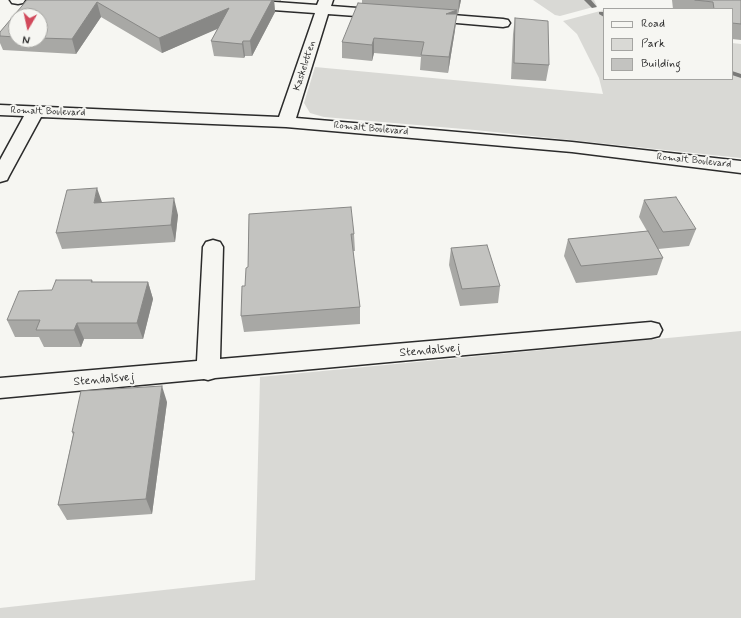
<!DOCTYPE html>
<style>
body{margin:0}
#map{position:relative;width:741px;height:618px;overflow:hidden;background:#f6f6f2;font-family:Mynerve,sans-serif}
canvas{display:block}
.legend{position:absolute;left:603px;top:8px;width:130px;height:72px;box-sizing:border-box;background:#f6f6f2;border:1px solid #a5a5a2;margin:0;padding:5px 7px;list-style:none;font-size:12px;color:#2b2b2b}
.legend li{display:flex;align-items:center;gap:8px;height:20px}
.legend b{width:20px;border:1px solid #a5a5a2}
.north{position:absolute;left:8px;top:8px;width:40px;height:40px;box-sizing:border-box;background:#f6f6f2;border:1px solid #a5a5a2;border-radius:50%;rotate:189deg;font-size:11px;font-weight:700;line-height:16px;text-align:center;color:#2b2b2b}
.north::after{content:'';display:block;margin:auto;width:14px;height:18px;background:#d1495b;clip-path:polygon(50% 0,100% 100%,50% 72%,0 100%)}
</style>
<div id="map">
<canvas width="741" height="618"></canvas>
<ul class="legend">
<li><b style="height:5px;background:#f6f6f2"></b>Road</li>
<li><b style="height:11px;background:#d9d9d5"></b>Park</li>
<li><b style="height:11px;background:#c3c3c0"></b>Building</li>
</ul>
<div class="north">N</div>
</div>
<script>
const ctx = document.querySelector('canvas').getContext('2d');
ctx.lineJoin = 'round';
function paint(path, color) {
  ctx.fillStyle = color;
  ctx.fill(path, 'evenodd');
}
function toPath(rows) {
  const path = new Path2D();
  for (const r of rows) {
    path.moveTo(r[0], r[1]);
    for (let i = 2; i < r.length; i += 2) path.lineTo(r[i], r[i + 1]);
  }
  return path;
}
function stroke(path, color, width, dash) {
  ctx.strokeStyle = color;
  ctx.lineWidth = width;
  ctx.lineCap = dash ? 'butt' : 'round';
  ctx.setLineDash(dash || []);
  ctx.stroke(path);
}
function write(font, color, halo, rows, align = 'center') {
  ctx.font = font + ' Mynerve,sans-serif';
  ctx.lineWidth = 4;
  ctx.setLineDash([]);
  ctx.textBaseline = 'middle';
  ctx.strokeStyle = halo;
  ctx.fillStyle = color;
  for (const [text, x, y, turn = 0] of rows) {
    ctx.save();
    ctx.translate(x, y);
    ctx.rotate((+turn || 0) * Math.PI / 180);
    ctx.textAlign = isNaN(turn) ? turn : align;
    if (halo) ctx.strokeText(text, 0, 0);
    ctx.fillText(text, 0, 0);
    ctx.restore();
  }
}
paint(toPath([
 [533,0,594,0,597,6,560,16,555,15],
 [604,10,604,79,732,79,732,43,741,44,741,158,475,130,324,117,310,113,304,103,315,67,603,94,599,78,577,34,563,21],
 [741,331,741,618,0,618,0,608,255,580,260,377]
]), '#d9d9d5');
paint(toPath([
 [584,0,591,0,597,7,592,8,584,0],
 [599,12,604,12,604,17,599,14,599,12],
 [732,71,741,74,741,78,732,75,732,71]
]), '#7a7a78');
const minor = toPath([
 [10,0,25,0,23,3,18,4,12,3,10,0],
 [247,0,317,5,319,0,333,0,331,6,384,10,389,11,391,14,389,17,384,18,328,14,296,118,572,142,741,161,741,173,572,152,286,127,41,117,9,176,7,180,0,182,0,160,24,116,0,115,0,105,279,117,315,13,245,8,240,7,238,4,240,1,247,0],
 [427,13,503,19,508,20,510,23,508,26,503,27,422,20,420,17,422,14,427,13],
 [213,240,220,242,223,247,220,359,651,322,659,324,662,330,659,336,651,338,215,378,208,380,204,379,0,398,0,378,197,361,203,247,206,242,213,240]
]);
stroke(minor, '#2b2b2b', 3);
paint(minor, '#f6f6f2');
paint(toPath([
 [27,0,281,0,281,1,274,0,275,12,252,56,245,56,244,58,214,56,211,41,218,28,162,53,101,17,76,54,3,50,0,43,0,32],
 [16,16,40,16,40,40,16,40],
 [362,0,461,0,458,14,457,14,455,30,448,73,420,70,421,57,374,53,372,61,342,58,342,42,362,3],
 [672,0,741,0,741,40,732,39,732,9,673,9],
 [515,18,549,65,546,81,511,79,513,34],
 [644,200,696,229,689,246,658,249,663,258,657,275,576,283,564,256,568,239,647,231,639,217],
 [102,203,178,215,175,242,62,249,56,233],
 [249,214,354,234,355,251,353,251,360,307,360,324,244,332,241,316,248,267],
 [451,248,500,286,498,303,460,306,449,265],
 [92,280,93,282,148,282,153,299,143,339,84,339,81,347,44,347,39,337,15,337,7,320,52,290],
 [167,402,152,514,67,520,58,505,73,435,72,432]
]), '#a8a8a5');
paint(toPath([
 [272,0,274,0,275,12,252,56,250,41],
 [459,0,461,0,458,14],
 [97,2,101,17,76,54,72,39],
 [229,8,231,23,162,53,159,38],
 [457,10,455,30,448,73,449,57,446,14],
 [374,38,374,53,372,61,372,45],
 [243,41,245,56,244,58,242,44],
 [97,188,103,205,94,203],
 [174,198,178,215,175,242,171,225],
 [148,282,153,299,143,339,137,323],
 [77,323,84,339,81,347,74,330],
 [162,386,167,402,152,514,146,499]
]), '#888886');
const building = toPath([
 [27,0,272,0,250,41,243,41,242,44,211,41,229,8,159,38,97,2,72,39,40,38,40,16,16,16,16,37,0,36,0,32,27,0],
 [695,0,741,0,741,24,732,23,732,9,714,9,713,2,695,0],
 [358,3,457,10,446,14,457,14,449,57,421,55,424,42,374,38,372,45,342,42,358,3],
 [515,18,548,21,549,65,514,63,515,18],
 [97,188,94,203,174,198,171,225,56,233,67,190,97,188],
 [676,197,696,229,663,232,644,200,676,197],
 [351,207,354,234,351,234,360,307,241,316,242,286,245,286,246,268,248,267,249,214,351,207],
 [648,231,663,258,581,266,568,239,648,231],
 [487,245,500,286,462,289,451,248,487,245],
 [56,280,92,280,91,282,148,282,137,323,77,323,74,330,36,330,40,320,7,320,19,291,52,290,56,280],
 [162,386,146,499,58,505,74,432,72,432,81,391,162,386]
]);
paint(building, '#c3c3c0');
stroke(building, '#888886', 1);
write('10px', '#2b2b2b', '#f6f6f2', [
 ["Kaskelotten",305,66,-72],
 ["Romalt Boulevard",48,112,2],
 ["Romalt Boulevard",371,129,5],
 ["Romalt Boulevard",694,161,6]
]);
write('12px', '#2b2b2b', '#f6f6f2', [
 ["Stendalsvej",430,351,-5],
 ["Stendalsvej",104,380,-5]
]);
</script>
